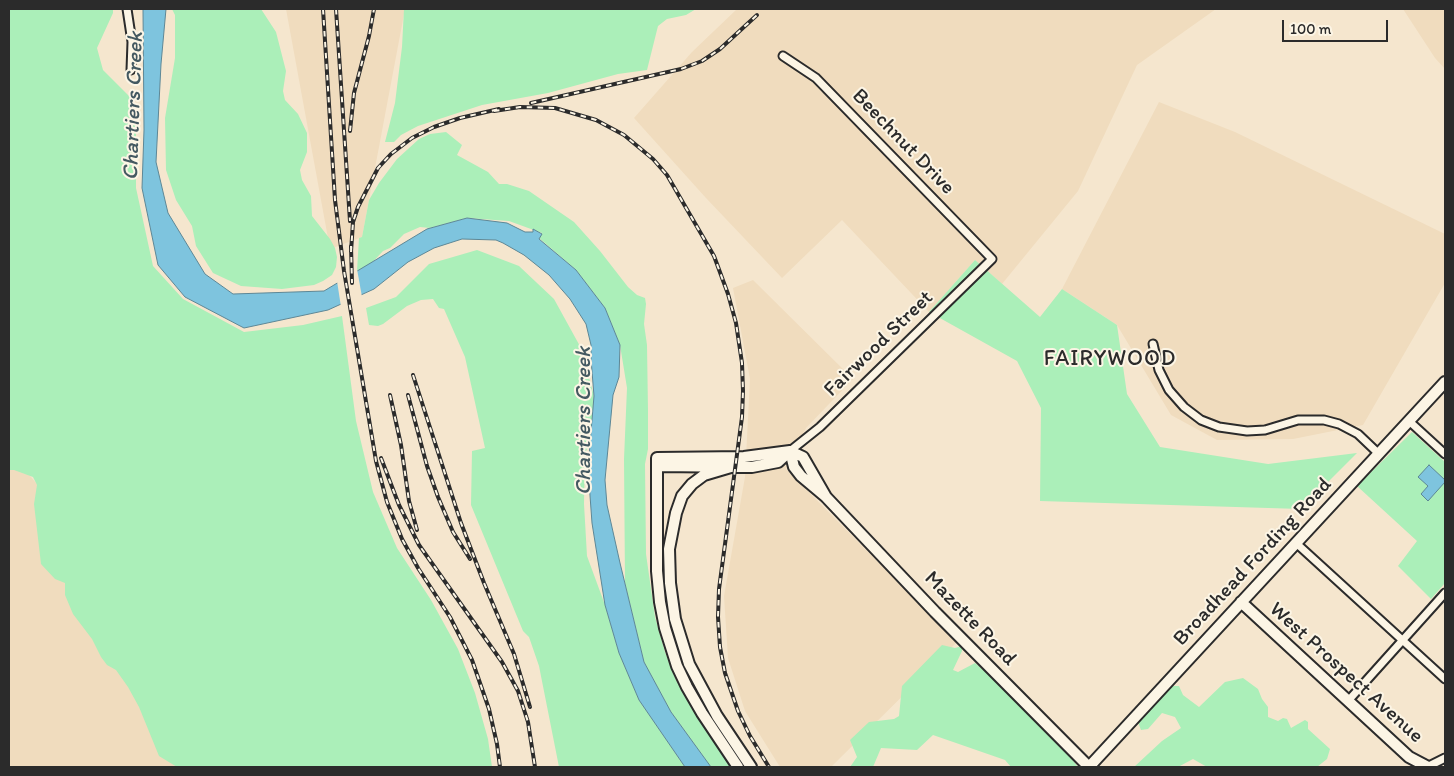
<!DOCTYPE html>
<style>
body{margin:0}
#map{position:relative;width:1454px;height:776px;overflow:hidden;background:#f5e6ce;font-family:Itim,sans-serif}
canvas{display:block}
.frame{position:absolute;inset:0;border:10px solid #2b2b2b;pointer-events:none}
.scale{position:absolute;left:1282px;top:20px;width:106px;height:22px;box-sizing:border-box;border:2px solid #2b2b2b;border-top:0;padding-left:6px;font-size:15px;line-height:18px;white-space:nowrap;color:#2b2b2b;-webkit-text-stroke:4px #fcf5e5;paint-order:stroke}
</style>
<div id="map">
<canvas width="1454" height="776"></canvas>
<div class="frame"></div>
<div class="scale">100 m</div>
</div>
<script>
const ctx = document.querySelector('canvas').getContext('2d');
ctx.lineJoin = 'round';
function paint(path, color) {
  ctx.fillStyle = color;
  ctx.fill(path, 'evenodd');
}
function toPath(rows) {
  const path = new Path2D();
  for (const r of rows) {
    path.moveTo(r[0], r[1]);
    for (let i = 2; i < r.length; i += 2) path.lineTo(r[i], r[i + 1]);
  }
  return path;
}
function stroke(path, color, width, dash) {
  ctx.strokeStyle = color;
  ctx.lineWidth = width;
  ctx.lineCap = dash ? 'butt' : 'round';
  ctx.setLineDash(dash || []);
  ctx.stroke(path);
}
function write(font, color, halo, rows, align = 'center') {
  ctx.font = font + ' Itim,sans-serif';
  ctx.lineWidth = 4;
  ctx.setLineDash([]);
  ctx.textBaseline = 'middle';
  ctx.strokeStyle = halo;
  ctx.fillStyle = color;
  for (const [text, x, y, turn = 0] of rows) {
    ctx.save();
    ctx.translate(x, y);
    ctx.rotate((+turn || 0) * Math.PI / 180);
    ctx.textAlign = isNaN(turn) ? turn : align;
    if (halo) ctx.strokeText(text, 0, 0);
    ctx.fillText(text, 0, 0);
    ctx.restore();
  }
}
paint(toPath([
 [286,9,405,9,362,237,330,249],
 [737,9,1216,9,1137,65,1078,191,1002,284,975,260,929,312,842,220,782,278,706,198,634,118,692,52],
 [1403,9,1445,9,1445,69,1435,58],
 [1159,102,1235,132,1445,234,1445,283,1363,425,1293,439,1217,440,1171,415,1117,325,1062,289],
 [753,280,853,379,806,428,786,469,957,642,831,767,780,767,745,711,728,658,724,596,745,477,750,379,733,288],
 [9,451,276,767,9,767]
]), '#f0dcbe');
paint(toPath([
 [9,9,113,9,113,13,97,48,103,70,132,99,136,108,136,188,153,266,183,299,244,332,303,325,342,316,356,421,373,492,397,548,431,600,458,649,475,693,488,739,492,767,177,767,159,756,139,707,128,687,116,670,107,665,101,657,92,639,73,614,65,595,65,583,55,579,41,564,34,504,37,485,33,477,14,470,9,470],
 [172,9,261,9,276,32,286,71,283,91,285,100,298,114,307,133,307,152,300,170,302,180,311,196,312,216,330,239,335,248,337,257,336,267,332,275,323,281,314,285,282,289,241,286,213,273,196,246,192,226,176,200,166,170,165,118,175,58,175,15],
 [404,9,696,9,686,15,667,19,658,26,647,70,618,74,548,93,482,105,418,126,401,135,394,142,385,142,395,103,402,47],
 [446,132,462,145,457,155,488,172,499,184,507,184,529,191,574,222,600,251,628,287,637,295,645,298,646,304,644,324,647,345,648,411,648,449,645,464,646,554,655,617,665,652,676,680,696,715,731,767,711,767,671,712,644,662,625,583,624,459,627,388,620,345,605,308,576,270,539,238,542,233,509,221,467,218,430,228,420,227,404,234,390,248,383,251,369,266,357,271,359,238,362,237,369,200,379,183,397,159,419,139,430,134],
 [477,250,519,266,554,299,581,348,594,396,590,443,585,453,584,504,587,556,605,605,619,653,639,700,685,767,559,767,539,666,529,637,523,631,471,505,472,451,485,448,465,357,444,309,439,308,433,299,421,300,407,306,383,324,378,326,369,325,366,308,396,297,429,264],
 [975,260,1040,317,1062,289,1117,325,1127,394,1160,447,1268,464,1357,453,1301,509,1040,501,1041,408,1017,361,929,312],
 [1412,432,1445,462,1445,583,1431,599,1398,566,1417,541,1357,486],
 [942,645,955,648,962,646,962,651,953,670,958,672,975,663,1005,688,1063,748,1078,767,1011,767,1005,760,933,735,917,750,881,748,873,767,850,767,857,757,850,740,869,722,894,719,899,716,902,686],
 [1243,678,1258,689,1262,699,1268,707,1268,717,1278,721,1283,718,1287,719,1291,728,1305,720,1308,722,1308,729,1330,749,1327,759,1317,767,1207,767,1193,759,1178,767,1134,767,1162,741,1181,728,1175,717,1162,713,1148,729,1141,730,1138,722,1172,686,1179,686,1183,695,1199,707,1225,682]
]), '#abefb9');
const water = toPath([
 [143,9,166,9,161,64,156,162,168,213,205,274,233,294,324,291,427,229,467,218,507,223,525,232,533,232,533,229,542,234,539,239,576,270,605,308,620,345,619,377,613,395,605,480,607,505,620,563,644,662,671,712,711,767,685,767,639,700,619,653,605,605,592,523,588,468,594,396,591,359,591,345,586,324,570,299,549,275,524,255,503,243,496,240,462,239,434,248,408,262,374,289,328,310,244,328,185,297,158,265,142,188,144,130,143,9],
 [1429,465,1445,480,1445,482,1428,501,1421,494,1428,486,1418,477,1429,465]
]);
paint(water, '#7ec4de');
stroke(water, '#5d8796', 1);
paint(toPath([
 [357,269,362,297,341,307,337,281]
]), '#f5e6ce');
const street = toPath([
 [127,9,132,42,131,70],
 [783,56,816,78,992,259,820,427,790,451],
 [1153,344,1159,370,1169,390,1184,407,1201,420,1219,427,1247,431,1265,430,1298,420,1324,420,1339,424,1358,434,1379,454],
 [1409,421,1445,454],
 [1296,543,1445,679],
 [1348,701,1445,593],
 [1427,767,1445,758]
]);
const secondary = toPath([
 [790,451,794,467,801,476,826,497,935,612,1089,767],
 [657,466,752,467,778,462,790,451],
 [731,467,704,475,692,484,682,496,676,513,669,549,670,583,675,619,689,664,717,716,751,767],
 [1241,602,1409,757,1428,767],
 [738,767,702,713,687,687,677,666,665,628,660,602,657,571,657,458,744,457,790,451,803,457,826,497],
 [1089,767,1445,382]
]);
stroke(street, '#2b2b2b', 11);
stroke(secondary, '#2b2b2b', 14);
stroke(street, '#fcf5e5', 7);
stroke(secondary, '#fcf5e5', 10);
const rail = toPath([
 [323,9,335,200,344,271,376,461,387,502,402,539,418,568,450,617,472,660,489,709,497,744,500,767],
 [336,9,350,221],
 [531,103,681,69,702,61,720,49,757,15],
 [494,111,520,107,555,108,596,120,624,135,653,159,667,175,714,256,728,294,736,323,742,363,743,391,742,417,719,589,718,617,720,647,725,673,738,711,750,736,769,767],
 [350,131,354,93,369,36,374,9],
 [351,246,352,283],
 [351,252,353,222,358,207,378,168,391,154,412,138,434,127,460,118,499,109],
 [413,375,461,523,484,583,514,654,530,707],
 [390,395,401,445,409,501,417,530],
 [408,395,427,466,438,497,453,532,470,559],
 [381,458,399,505,419,545,502,662,518,691,528,722,535,767]
]);
stroke(rail, '#2b2b2b', 4);
stroke(rail, '#fcf5e5', 2, [5.5]);
write('21px', '#2b2b2b', '#fcf5e5', [
 ["Beechnut Drive",903,142,46],
 ["Fairwood Street",879,344,-44],
 ["Broadhead Fording Road",1253,562,-47],
 ["Mazette Road",970,619,46],
 ["West Prospect Avenue",1346,673,42]
]);
write('italic 22px', '#445961', '#fcf5e5', [
 ["Chartiers Creek",134,106,-88],
 ["Chartiers Creek",584,421,-90]
]);
ctx.letterSpacing = '1px';
write('22px', '#2b2b2b', '#fcf5e5', [
 ["FAIRYWOOD",1110,359]
]);
ctx.letterSpacing = '0px';
</script>
